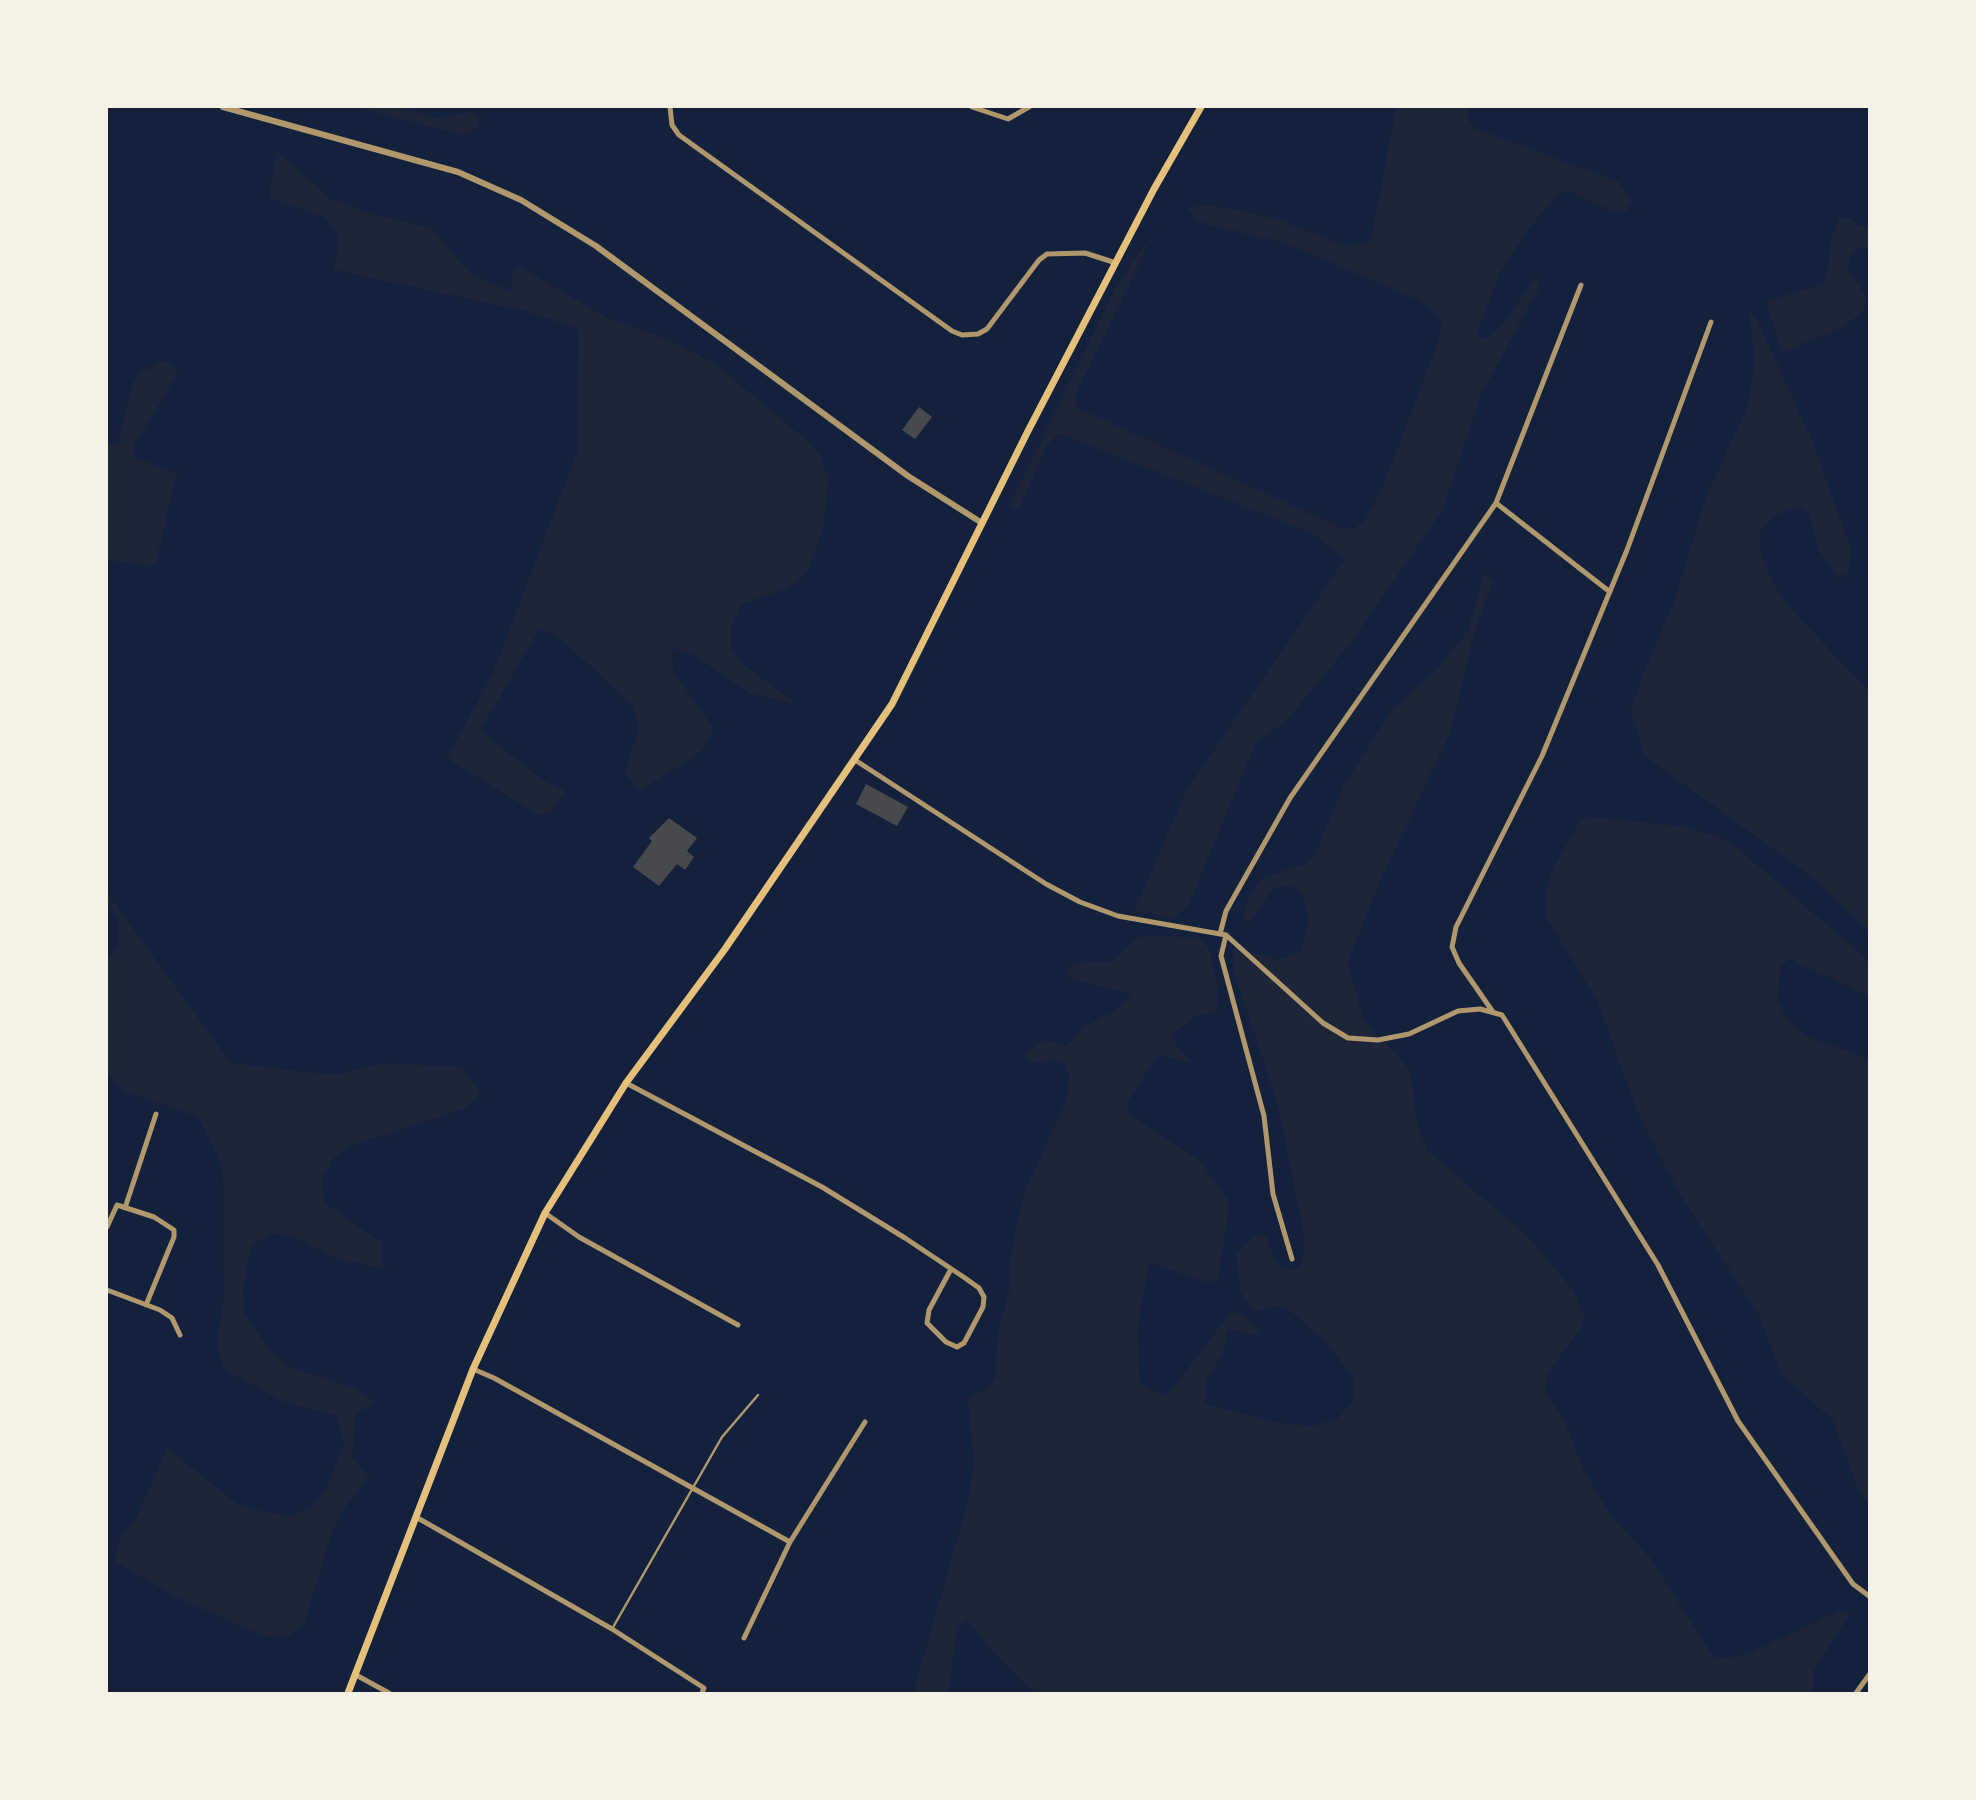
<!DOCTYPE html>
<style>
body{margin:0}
#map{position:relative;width:1976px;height:1800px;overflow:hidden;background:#14213d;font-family:Helvetica,sans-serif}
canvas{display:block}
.frame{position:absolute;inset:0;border:108px solid #f6f1e7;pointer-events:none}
</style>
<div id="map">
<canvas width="1976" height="1800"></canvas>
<div class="frame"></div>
</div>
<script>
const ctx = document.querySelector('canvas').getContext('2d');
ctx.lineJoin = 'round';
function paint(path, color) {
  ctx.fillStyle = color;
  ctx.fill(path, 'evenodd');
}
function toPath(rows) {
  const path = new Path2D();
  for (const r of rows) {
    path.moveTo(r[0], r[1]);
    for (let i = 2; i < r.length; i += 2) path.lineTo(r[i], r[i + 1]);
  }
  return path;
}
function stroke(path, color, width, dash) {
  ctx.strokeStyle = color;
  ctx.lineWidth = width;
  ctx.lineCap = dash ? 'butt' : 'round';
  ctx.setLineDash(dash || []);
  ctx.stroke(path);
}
paint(toPath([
 [356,107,401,107,434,118,472,112,481,119,478,127,468,133,457,133],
 [1396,107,1469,107,1467,117,1474,128,1619,182,1632,201,1626,211,1614,212,1570,192,1558,194,1527,231,1499,275,1476,336,1487,339,1504,323,1536,276,1539,288,1481,395,1443,509,1352,641,1287,720,1256,742,1189,904,1174,918,1134,911,1188,788,1345,559,1312,533,1059,433,1047,445,1019,509,1009,506,1115,290,1140,250,1150,241,1075,396,1077,408,1342,528,1354,529,1364,521,1381,491,1436,348,1442,327,1438,315,1419,300,1285,243,1206,224,1194,218,1188,208,1210,205,1274,218,1341,245,1365,244,1372,236],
 [277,152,331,199,374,215,430,228,472,275,510,291,514,268,522,268,607,318,674,342,715,364,805,439,821,456,828,478,824,527,807,572,788,588,742,604,731,627,731,649,744,665,797,704,751,694,695,656,672,648,673,671,714,729,701,752,639,791,625,772,639,728,632,705,560,638,540,628,480,731,543,780,565,791,552,812,537,814,447,758,493,673,578,450,579,329,526,311,334,270,339,238,332,226,323,216,269,197],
 [1850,218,1859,226,1869,226,1869,249,1858,247,1850,256,1848,269,1867,298,1864,310,1845,326,1782,352,1766,301,1822,285,1827,276,1831,240,1839,219],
 [1749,312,1757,320,1814,445,1851,550,1848,574,1838,577,1818,549,1809,513,1800,506,1778,514,1760,530,1760,552,1774,585,1788,606,1869,691,1869,932,1812,877,1645,756,1631,711,1642,676,1673,605,1706,497,1747,408,1755,359],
 [160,362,172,363,178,373,135,444,132,456,177,474,155,566,107,560,107,444,118,444,132,385,138,374],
 [1483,574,1493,580,1472,640,1451,731,1380,881,1348,961,1363,1019,1410,1070,1418,1127,1428,1151,1528,1237,1574,1291,1584,1316,1581,1328,1548,1373,1545,1391,1564,1420,1584,1470,1611,1516,1651,1559,1715,1659,1746,1655,1839,1611,1850,1614,1813,1671,1813,1693,1034,1693,999,1659,967,1620,957,1626,949,1693,913,1693,969,1498,974,1462,968,1399,990,1387,996,1376,997,1338,1010,1287,1011,1252,1025,1191,1067,1099,1069,1075,1064,1063,1053,1059,1031,1064,1024,1055,1043,1040,1067,1046,1083,1027,1116,1011,1132,994,1074,980,1065,971,1074,963,1111,962,1140,936,1190,937,1202,941,1210,950,1217,986,1217,1012,1196,1016,1170,1036,1191,1063,1158,1055,1127,1103,1128,1114,1199,1160,1227,1198,1229,1209,1218,1278,1208,1283,1149,1262,1137,1330,1140,1383,1162,1395,1173,1388,1232,1311,1246,1317,1262,1336,1228,1329,1224,1351,1206,1382,1205,1404,1273,1422,1311,1426,1336,1420,1353,1402,1353,1377,1324,1340,1287,1308,1276,1306,1253,1311,1240,1291,1236,1254,1252,1237,1266,1235,1273,1257,1280,1267,1291,1271,1302,1265,1305,1241,1279,1108,1234,972,1234,947,1278,960,1300,952,1309,917,1302,894,1293,887,1281,885,1271,891,1252,920,1242,922,1248,899,1262,878,1308,863,1315,854,1343,787,1392,710,1437,669,1468,631],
 [1590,817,1680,826,1715,835,1735,846,1869,961,1869,996,1790,959,1781,966,1777,1000,1788,1020,1806,1036,1869,1059,1869,1506,1858,1489,1833,1420,1781,1374,1759,1315,1681,1196,1638,1113,1597,1000,1546,917,1546,893,1553,869,1579,822],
 [107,893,231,1063,333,1075,387,1063,461,1067,481,1093,464,1109,349,1146,332,1160,321,1181,325,1203,382,1243,383,1268,338,1259,295,1237,272,1233,252,1244,243,1287,244,1313,270,1350,286,1366,356,1389,375,1403,355,1414,352,1457,369,1477,341,1513,331,1535,304,1624,287,1637,263,1636,175,1596,114,1561,121,1537,137,1517,167,1448,240,1506,287,1517,310,1508,326,1489,344,1443,336,1415,282,1401,224,1369,217,1345,224,1295,223,1168,198,1117,123,1090,107,1074,107,959,119,946,119,920,107,901]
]), '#1d2539');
paint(toPath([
 [919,407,932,417,915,439,902,430],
 [866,784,908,807,897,826,856,804],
 [669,818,697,838,687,851,694,857,685,870,677,864,659,886,633,867,652,841,649,838]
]), '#48494c');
stroke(toPath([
 [612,1629,722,1437,758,1395]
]), '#b1986c', 2.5);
stroke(toPath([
 [670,107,672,125,679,135,952,331,962,335,978,334,987,329,1039,260,1047,254,1085,253,1116,263],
 [972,107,1008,119,1029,107],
 [1496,503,1610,592],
 [855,760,1046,884,1080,902,1118,916,1226,935,1323,1023,1348,1038,1378,1040,1409,1034,1458,1011,1480,1009,1502,1015,1658,1265,1738,1421,1853,1584,1869,1596],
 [1220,934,1226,911,1290,798,1496,503,1581,285],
 [1226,935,1221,956,1264,1116,1273,1194,1292,1259],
 [1493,1012,1459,963,1452,947,1456,927,1542,756,1627,550,1711,322],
 [626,1083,822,1187,905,1238,965,1278,979,1288,984,1297,983,1307,964,1343,957,1347,946,1342,927,1323,929,1310,951,1269],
 [125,1208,156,1114],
 [545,1213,579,1237,738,1325],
 [107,1227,117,1205,154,1217,174,1230,174,1237,146,1305],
 [107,1290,160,1310,172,1318,180,1335],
 [473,1369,494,1378,790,1542],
 [416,1517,612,1629,704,1688,702,1693],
 [744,1638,790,1542,865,1422],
 [356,1675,389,1693],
 [1856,1693,1869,1675]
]), '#b1986c', 5);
stroke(toPath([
 [223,107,458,172,521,200,596,246,908,476,982,523]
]), '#b1986c', 6);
stroke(toPath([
 [348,1693,473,1369,545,1213,626,1083,725,949,892,704,1028,431,1154,189,1201,107]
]), '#e5c07b', 7);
</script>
